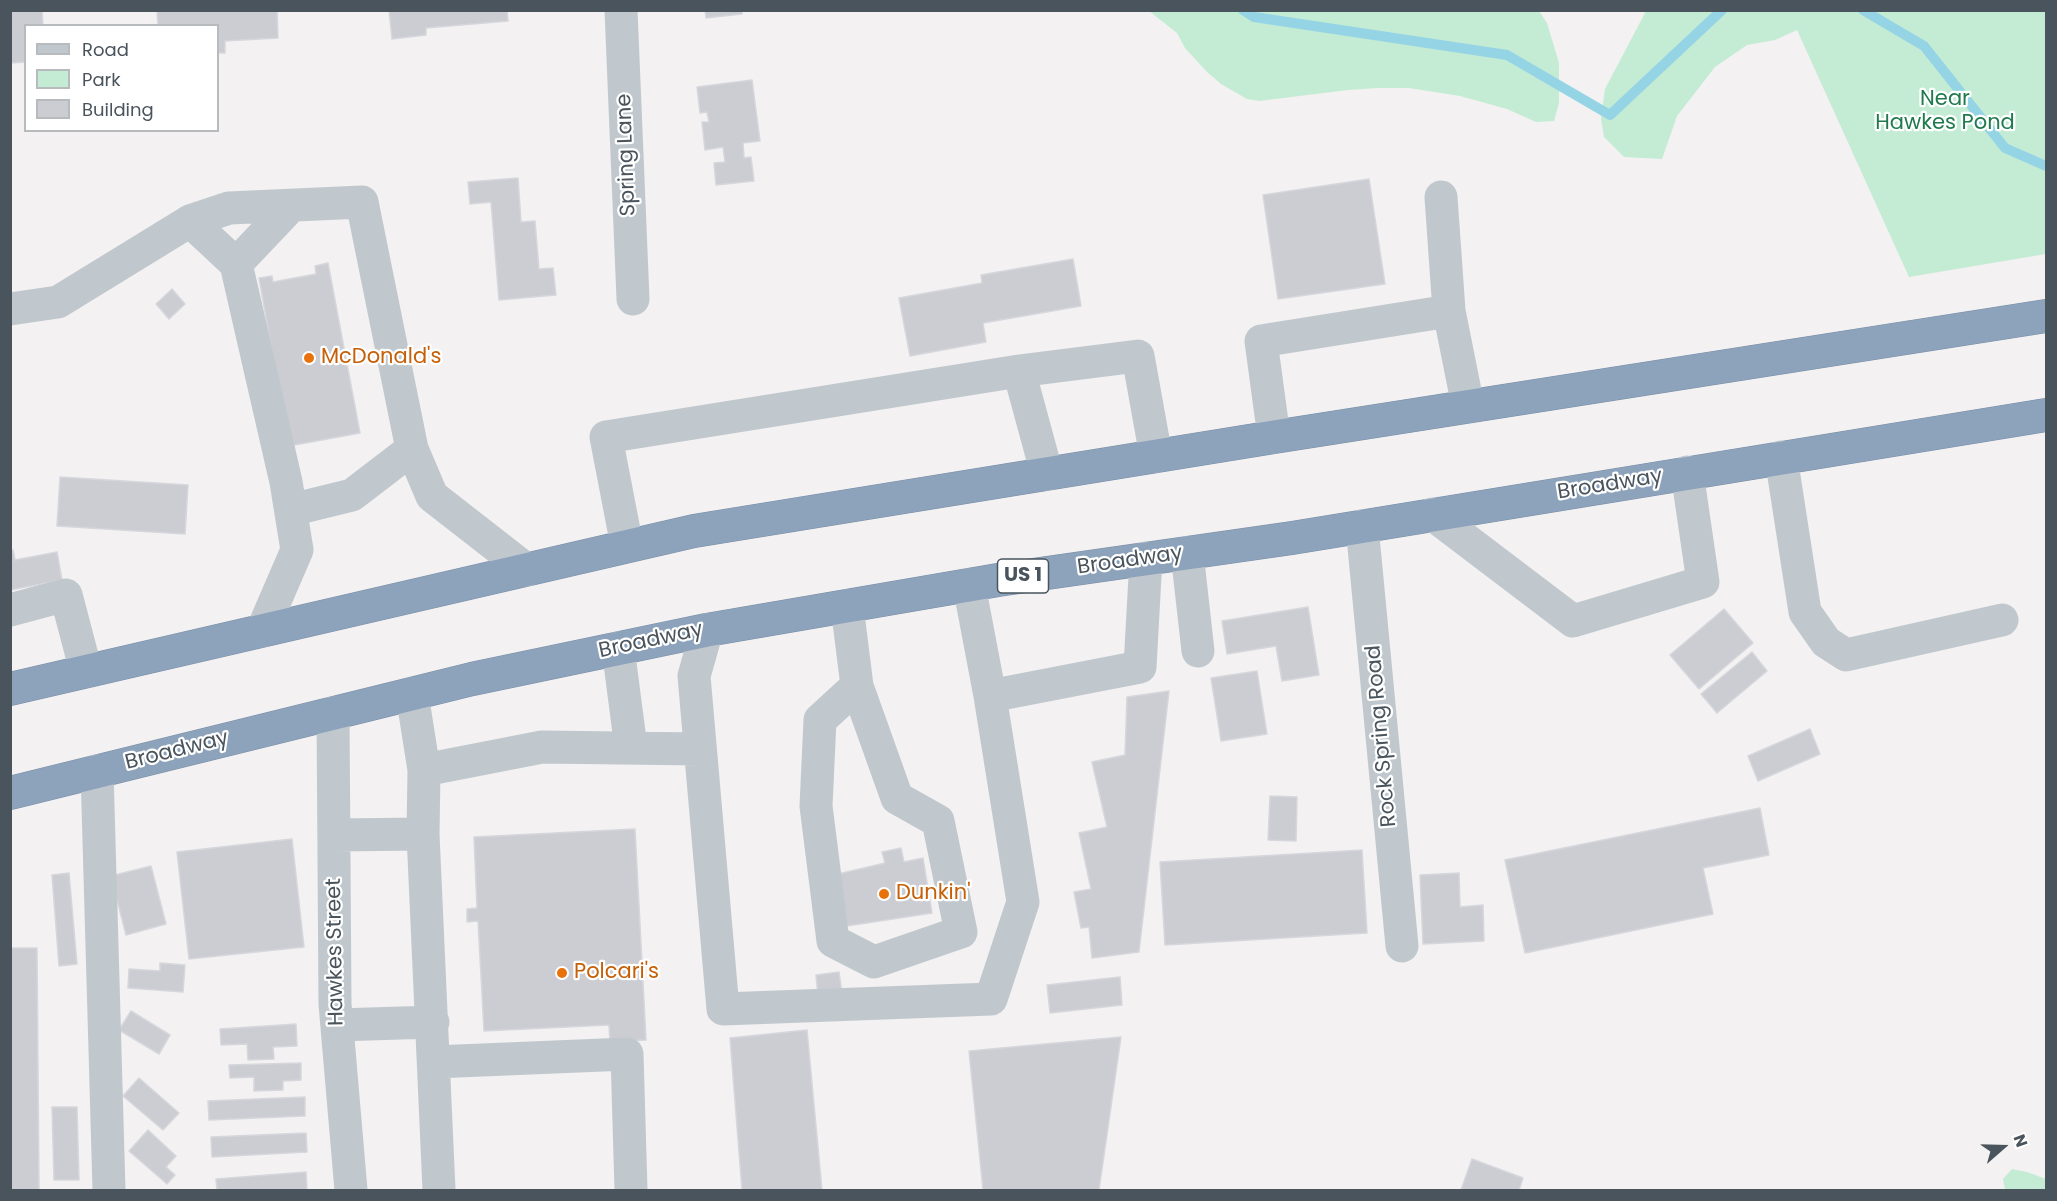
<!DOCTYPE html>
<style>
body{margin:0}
#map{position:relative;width:2057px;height:1201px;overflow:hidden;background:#f3f1f1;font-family:Poppins,sans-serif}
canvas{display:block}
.frame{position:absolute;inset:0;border:12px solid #4a545d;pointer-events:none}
.legend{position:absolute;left:24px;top:24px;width:195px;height:108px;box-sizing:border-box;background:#fff;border:2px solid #b7bbbe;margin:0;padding:8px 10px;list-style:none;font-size:18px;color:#4a545d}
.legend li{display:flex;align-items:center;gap:12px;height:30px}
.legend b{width:30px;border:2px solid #b7bbbe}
.north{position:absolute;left:1973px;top:1117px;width:60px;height:60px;-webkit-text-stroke:4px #fff;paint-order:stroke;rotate:70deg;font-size:16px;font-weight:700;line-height:24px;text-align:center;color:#4a545d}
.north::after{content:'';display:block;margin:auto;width:21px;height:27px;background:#4a545d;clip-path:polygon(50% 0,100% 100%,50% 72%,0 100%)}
</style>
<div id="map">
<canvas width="2057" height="1201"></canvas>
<div class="frame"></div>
<ul class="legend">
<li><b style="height:8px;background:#c0c8ce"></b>Road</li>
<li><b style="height:16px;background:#c4ecd4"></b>Park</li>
<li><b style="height:16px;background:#cbcdd3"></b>Building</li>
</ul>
<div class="north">N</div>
</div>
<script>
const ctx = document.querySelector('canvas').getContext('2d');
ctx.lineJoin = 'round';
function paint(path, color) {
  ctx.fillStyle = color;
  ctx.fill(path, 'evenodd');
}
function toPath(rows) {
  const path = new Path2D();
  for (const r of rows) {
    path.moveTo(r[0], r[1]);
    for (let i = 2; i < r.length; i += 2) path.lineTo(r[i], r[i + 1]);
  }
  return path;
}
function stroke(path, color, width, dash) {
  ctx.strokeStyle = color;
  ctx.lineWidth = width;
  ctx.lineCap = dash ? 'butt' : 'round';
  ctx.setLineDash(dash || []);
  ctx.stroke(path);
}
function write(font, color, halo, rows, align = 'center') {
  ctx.font = font + ' Poppins,sans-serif';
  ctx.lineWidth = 4.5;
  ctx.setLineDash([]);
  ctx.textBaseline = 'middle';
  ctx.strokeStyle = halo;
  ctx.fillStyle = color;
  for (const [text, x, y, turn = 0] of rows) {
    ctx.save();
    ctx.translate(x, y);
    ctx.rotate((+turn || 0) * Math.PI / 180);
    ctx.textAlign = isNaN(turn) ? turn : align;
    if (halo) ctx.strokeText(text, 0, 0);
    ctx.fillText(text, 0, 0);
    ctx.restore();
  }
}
paint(toPath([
 [1149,11,1539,11,1547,23,1559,63,1559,103,1554,121,1536,122,1507,109,1460,96,1409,88,1378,88,1348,90,1259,101,1247,99,1221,84,1207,72,1185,48,1177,33],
 [1646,11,2046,11,2046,254,1909,277,1797,30,1775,40,1747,45,1715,67,1677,116,1662,159,1624,157,1604,137,1601,119,1605,89],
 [2012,1169,2027,1172,2046,1179,2046,1190,2005,1190,2003,1179]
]), '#c4ecd4');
stroke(toPath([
 [1243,10,1254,17,1507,55,1610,115,1722,10],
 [1863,10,1924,46,2005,148,2046,166]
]), '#95d4e5', 10);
const building = toPath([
 [10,10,42,10,43,26,26,26,26,62,10,63,10,10],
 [157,10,277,10,278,38,225,41,225,53,218,53,218,26,158,26,157,10],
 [389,10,507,10,508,21,426,28,426,35,392,39,389,10],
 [705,10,742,10,742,14,706,18,705,10],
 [752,80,760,141,743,143,744,158,751,157,754,181,716,185,714,163,725,162,723,147,705,150,702,122,709,122,707,112,700,113,697,87,752,80],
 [518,178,521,222,535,221,539,269,553,268,556,295,499,300,491,202,470,204,468,182,518,178],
 [1369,179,1385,284,1278,299,1263,195,1369,179],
 [1073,259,1081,306,983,323,986,342,910,356,899,298,982,283,981,275,1073,259],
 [328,263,360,433,289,446,259,278,272,276,273,282,316,274,315,266,328,263],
 [172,289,185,304,169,319,156,304,172,289],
 [60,477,188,485,185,534,57,526,60,477],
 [13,550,15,560,57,552,62,580,10,590,10,551,13,550],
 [1308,607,1319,675,1282,681,1276,646,1227,654,1222,621,1308,607],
 [1724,609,1753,643,1699,689,1670,655,1724,609],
 [1752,652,1767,671,1717,713,1701,694,1752,652],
 [1257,671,1267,734,1221,741,1211,678,1257,671],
 [1169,691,1139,952,1092,958,1089,927,1081,928,1074,892,1091,889,1079,833,1107,827,1092,762,1125,755,1127,697,1169,691],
 [1810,729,1820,754,1758,781,1748,756,1810,729],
 [1270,796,1297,797,1296,841,1268,840,1270,796],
 [1760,808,1769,855,1703,868,1713,914,1525,953,1505,860,1760,808],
 [635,829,646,1040,610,1042,609,1025,484,1031,478,921,467,922,467,909,477,908,474,837,635,829],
 [292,839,304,947,189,959,177,852,292,839],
 [901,848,904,862,923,858,932,913,847,926,834,875,885,863,882,852,901,848],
 [1362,850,1367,933,1165,945,1160,862,1362,850],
 [151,866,166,924,126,935,111,876,151,866],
 [69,873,77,964,59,966,52,875,69,873],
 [1459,873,1460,907,1483,905,1484,941,1423,944,1420,875,1459,873],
 [10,948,37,948,39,1190,10,1190,10,948],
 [160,963,185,965,183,992,128,988,129,969,160,971,160,963],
 [839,972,842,993,818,996,816,975,839,972],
 [1120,977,1122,1005,1050,1013,1047,985,1120,977],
 [131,1011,170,1035,159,1054,119,1030,131,1011],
 [296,1024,297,1046,273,1047,274,1059,248,1060,247,1044,221,1045,220,1029,296,1024],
 [807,1030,822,1190,742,1190,730,1038,807,1030],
 [1121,1037,1099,1190,983,1190,969,1051,1121,1037],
 [301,1063,301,1080,283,1081,283,1090,254,1091,254,1077,230,1078,229,1065,301,1063],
 [139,1078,179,1113,163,1130,123,1096,139,1078],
 [305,1097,305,1116,209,1120,208,1101,305,1097],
 [52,1107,77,1107,79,1180,54,1180,52,1107],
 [148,1130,176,1156,166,1167,175,1175,167,1184,129,1151,148,1130],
 [306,1133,307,1152,212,1157,211,1137,306,1133],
 [1472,1159,1523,1178,1519,1190,1461,1190,1472,1159],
 [306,1172,307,1190,217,1190,216,1179,306,1172]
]);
paint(building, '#cbcdd3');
stroke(building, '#d6d7dc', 1.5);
const highway = toPath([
 [10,689,694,531,1274,437,2046,316],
 [10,793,472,679,707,630,998,580,1292,538,2046,415]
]);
stroke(highway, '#788ea7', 34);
stroke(toPath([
 [621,10,633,299],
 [1441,197,1449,311],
 [190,221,236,264],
 [10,309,58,302,190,221,229,208,362,202,412,449,432,496,527,570],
 [1019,371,1138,356,1156,456],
 [1274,437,1261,341,1449,311,1468,406],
 [1781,457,1805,612,1826,642,1846,655,2002,620],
 [291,510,352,495,412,449],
 [1432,514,1573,621,1703,582,1687,472],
 [1362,526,1402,946],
 [627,546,606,437,1019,371,1047,474],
 [1187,553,1198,651],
 [847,606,857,686,897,798,938,821,961,932,874,962,833,941,816,806,820,720,857,686],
 [10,610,66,595,86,671],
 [707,630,694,676,723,1009,991,999,1023,902,990,696,969,585],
 [262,631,297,550,286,482,236,264,291,206],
 [618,648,631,748],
 [412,694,424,770,423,834,439,1190],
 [990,696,1140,667,1146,558],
 [333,713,335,1004,351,1190],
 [424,770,542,747,700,749],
 [97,771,109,1190],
 [334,835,423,834],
 [337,1025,433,1022],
 [434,1062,627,1054,631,1190]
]), '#c0c8ce', 33);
stroke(highway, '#8da3bb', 33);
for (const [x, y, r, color] of [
 [309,358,6,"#e8710a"],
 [884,894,6,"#e8710a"],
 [562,973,6,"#e8710a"]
]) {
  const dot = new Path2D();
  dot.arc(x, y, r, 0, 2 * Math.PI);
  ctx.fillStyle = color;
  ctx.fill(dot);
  stroke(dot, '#fff', 2);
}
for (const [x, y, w] of [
 [1023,576,51]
]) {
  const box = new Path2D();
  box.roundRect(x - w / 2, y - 17, w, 34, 4.5);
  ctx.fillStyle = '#fff';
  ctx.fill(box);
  stroke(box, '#4a545d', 1.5);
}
write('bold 20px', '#4a545d', null, [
 ["US 1",1023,576]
]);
write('21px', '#207a4e', '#fff', [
 ["Near",1945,100],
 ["Hawkes Pond",1945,124]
]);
write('21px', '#4a545d', '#fff', [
 ["Spring Lane",627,155,-92],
 ["Broadway",1610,485,-9],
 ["Broadway",1130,561,-8],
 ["Broadway",651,641,-12],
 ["Rock Spring Road",1382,736,-95],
 ["Broadway",177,751,-14],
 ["Hawkes Street",336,952,-91]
]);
write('21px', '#c56008', '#fff', [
 ["McDonald's",321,358],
 ["Dunkin'",896,894],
 ["Polcari's",574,973]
], 'left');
</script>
